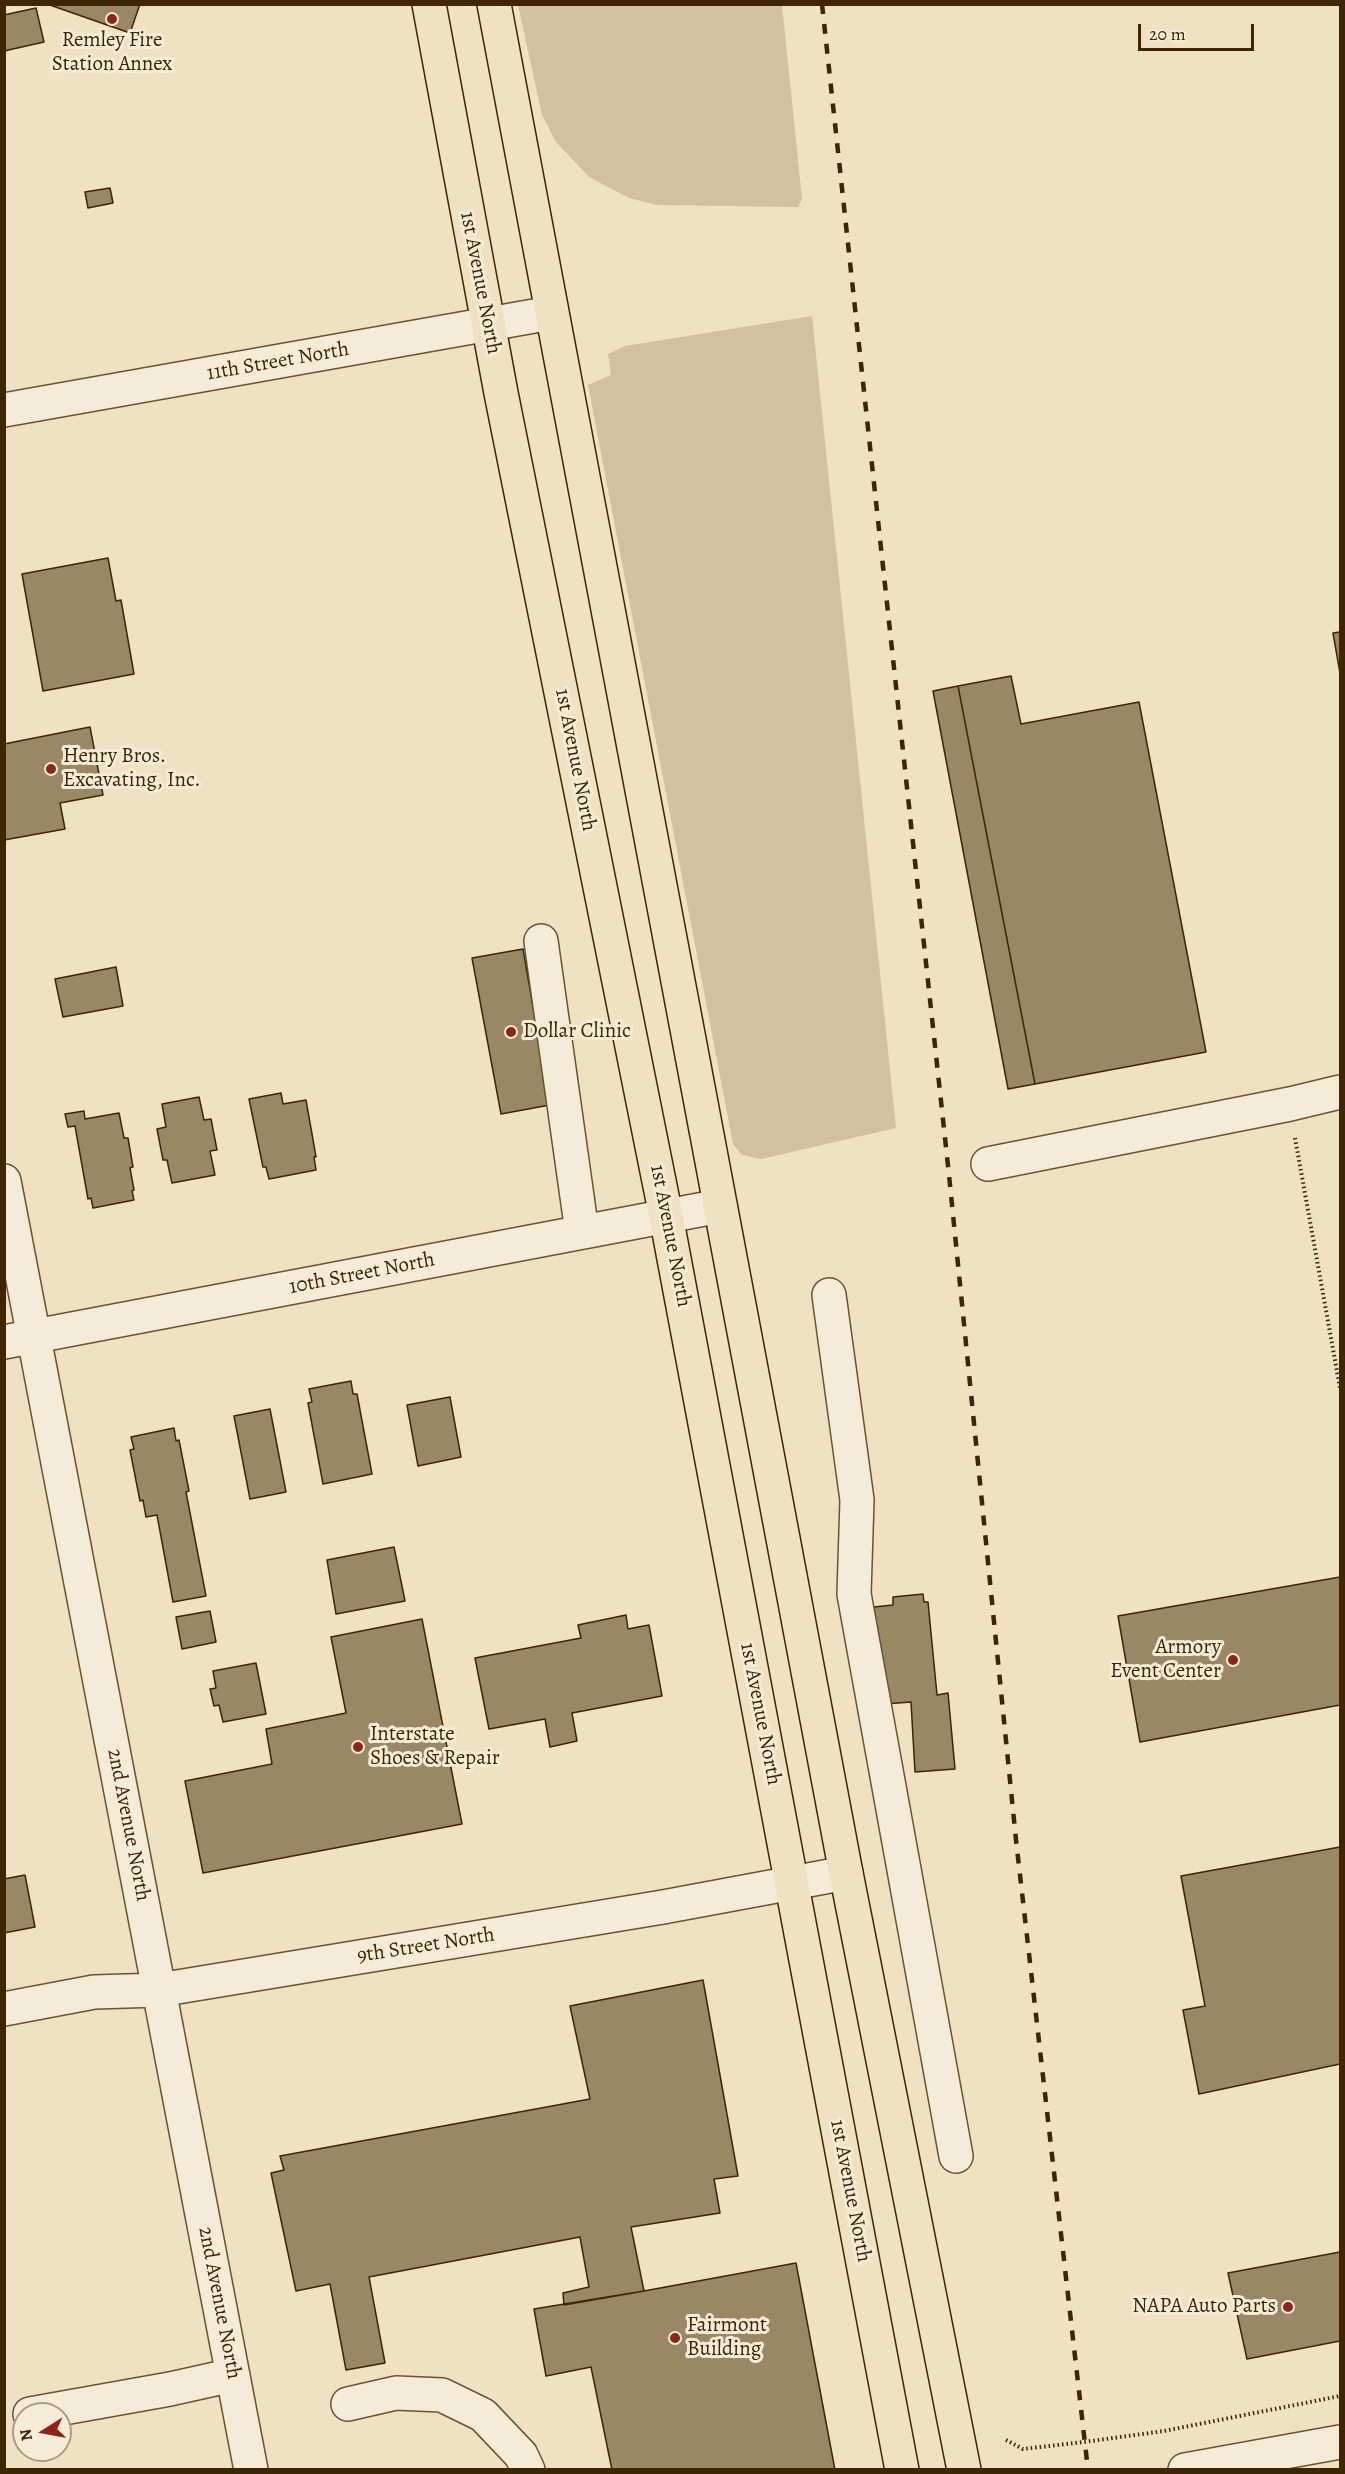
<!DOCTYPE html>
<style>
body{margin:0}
#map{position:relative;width:1345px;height:2474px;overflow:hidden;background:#efe1c2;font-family:Alegreya,serif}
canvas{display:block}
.frame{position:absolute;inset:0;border:6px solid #3e2503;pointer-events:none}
.north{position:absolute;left:12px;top:2402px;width:60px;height:60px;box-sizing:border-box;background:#f5ecd7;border:2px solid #ac9c82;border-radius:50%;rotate:259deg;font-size:16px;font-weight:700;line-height:24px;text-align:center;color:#3e2503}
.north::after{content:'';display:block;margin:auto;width:21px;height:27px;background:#8f2418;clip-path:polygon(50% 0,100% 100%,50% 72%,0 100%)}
.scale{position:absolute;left:1138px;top:24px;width:116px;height:27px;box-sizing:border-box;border:3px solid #3e2503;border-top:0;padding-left:8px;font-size:18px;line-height:21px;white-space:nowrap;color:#3e2503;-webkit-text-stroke:4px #f5ecd7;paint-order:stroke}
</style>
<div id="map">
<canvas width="1345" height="2474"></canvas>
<div class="frame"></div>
<div class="north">N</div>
<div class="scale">20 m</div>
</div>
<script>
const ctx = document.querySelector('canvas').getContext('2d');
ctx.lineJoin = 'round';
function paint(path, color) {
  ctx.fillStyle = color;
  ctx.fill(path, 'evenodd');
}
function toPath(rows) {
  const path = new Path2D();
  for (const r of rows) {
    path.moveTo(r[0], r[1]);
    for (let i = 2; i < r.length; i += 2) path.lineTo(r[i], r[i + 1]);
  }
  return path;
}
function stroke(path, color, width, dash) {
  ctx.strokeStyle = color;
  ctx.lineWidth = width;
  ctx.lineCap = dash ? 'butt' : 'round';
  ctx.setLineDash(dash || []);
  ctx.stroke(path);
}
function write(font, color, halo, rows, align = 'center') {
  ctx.font = font + ' Alegreya,serif';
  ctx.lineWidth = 6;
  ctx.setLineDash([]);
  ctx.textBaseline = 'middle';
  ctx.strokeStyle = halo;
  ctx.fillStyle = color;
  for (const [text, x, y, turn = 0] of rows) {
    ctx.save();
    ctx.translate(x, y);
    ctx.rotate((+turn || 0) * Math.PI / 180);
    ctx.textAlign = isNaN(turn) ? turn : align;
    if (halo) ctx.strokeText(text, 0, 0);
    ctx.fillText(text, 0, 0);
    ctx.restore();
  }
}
paint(toPath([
 [518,5,782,5,802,199,798,207,657,205,629,198,589,177,556,142,542,115],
 [812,316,896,1128,761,1159,742,1155,733,1144,588,385,611,375,608,354,625,346]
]), '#d1c1a2');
const building = toPath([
 [47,4,140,4,130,33,47,4],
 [36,8,44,42,4,51,4,15,36,8],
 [110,188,113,203,88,208,85,192,110,188],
 [108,558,116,601,121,600,134,674,43,691,22,574,108,558],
 [1340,632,1340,673,1333,633,1340,632],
 [1011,676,1021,724,1139,702,1206,1052,1035,1084,958,686,1011,676],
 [958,686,1035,1084,1008,1089,933,691,958,686],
 [90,727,103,795,60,803,65,829,4,840,4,744,90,727],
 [523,949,550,1105,501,1114,472,958,523,949],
 [116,967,123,1006,63,1017,55,979,116,967],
 [281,1093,283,1104,306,1100,316,1157,314,1157,316,1170,269,1179,266,1167,263,1167,249,1099,281,1093],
 [199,1097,204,1120,211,1119,217,1150,210,1151,215,1175,172,1183,167,1160,163,1160,157,1129,166,1127,162,1104,199,1097],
 [84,1111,85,1119,119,1113,124,1138,128,1138,133,1167,130,1168,134,1190,132,1191,134,1200,93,1208,91,1198,88,1199,75,1126,68,1127,65,1114,84,1111],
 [351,1381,353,1394,357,1394,372,1474,323,1484,308,1403,312,1402,309,1389,351,1381],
 [450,1397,461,1457,418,1466,407,1405,450,1397],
 [270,1409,286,1492,250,1499,234,1416,270,1409],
 [174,1428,176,1441,179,1440,189,1491,186,1492,206,1596,173,1602,157,1515,146,1517,143,1500,140,1501,130,1450,134,1449,131,1437,174,1428],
 [394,1547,405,1601,336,1614,327,1560,394,1547],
 [1340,1577,1340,1705,1140,1742,1118,1616,1340,1577],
 [923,1594,924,1602,928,1602,937,1695,948,1693,955,1769,915,1772,911,1702,884,1704,874,1607,893,1605,893,1597,923,1594],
 [210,1611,216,1642,182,1649,176,1617,210,1611],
 [626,1615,628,1629,649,1625,662,1696,572,1713,577,1741,550,1747,545,1719,489,1729,475,1658,581,1638,578,1625,626,1615],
 [422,1619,462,1824,203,1873,185,1781,272,1764,266,1729,346,1713,331,1637,422,1619],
 [256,1663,266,1714,223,1722,219,1705,214,1706,210,1689,216,1688,213,1671,256,1663],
 [1340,1847,1340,2064,1199,2094,1183,2010,1205,2006,1181,1876,1340,1847],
 [25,1875,35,1927,4,1933,4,1879,25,1875],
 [703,1980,738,2176,714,2179,720,2213,631,2227,644,2291,564,2305,563,2293,589,2287,580,2237,369,2277,385,2363,346,2370,330,2284,296,2291,271,2173,284,2170,280,2156,590,2099,570,2006,703,1980],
 [1340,2252,1340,2341,1247,2359,1228,2273,1340,2252],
 [796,2263,835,2470,612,2470,591,2367,546,2376,534,2309,644,2291,796,2263]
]);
paint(building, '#9a8766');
stroke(building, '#3e2503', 1.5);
const minor = toPath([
 [4,410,551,313],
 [541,941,582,1232],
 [988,1164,1290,1104,1340,1092],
 [4,1181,251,2470],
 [829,1295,857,1500,854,1594,956,2156],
 [4,1342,720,1206],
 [4,2009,94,1992,159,1990,663,1907,846,1873],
 [348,2404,396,2393,442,2395,483,2415,521,2455,528,2470],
 [30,2414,170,2389,233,2375],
 [1185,2470,1340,2442]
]);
const major = toPath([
 [429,4,501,393,666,1216,902,2470],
 [494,4,846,1873,964,2470]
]);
stroke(minor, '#6a5433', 36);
stroke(major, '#3e2503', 36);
stroke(toPath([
 [1295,1138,1340,1388],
 [1006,2440,1023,2449,1084,2442,1164,2431,1340,2396]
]), '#3e2503', 4, [1.5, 3]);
stroke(minor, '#f5ecd7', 33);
stroke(major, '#efe1c2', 33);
stroke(toPath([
 [822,4,949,1175,1016,1840,1088,2470]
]), '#3e2503', 4.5, [10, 10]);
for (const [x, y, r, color] of [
 [112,19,6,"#8f2418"],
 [51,769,6,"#8f2418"],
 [511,1032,6,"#8f2418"],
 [1233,1660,6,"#8f2418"],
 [358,1747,6,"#8f2418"],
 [1288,2307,6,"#8f2418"],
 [675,2338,6,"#8f2418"]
]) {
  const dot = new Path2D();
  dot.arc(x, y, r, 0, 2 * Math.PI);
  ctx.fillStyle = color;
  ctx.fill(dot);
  stroke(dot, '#f5ecd7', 2);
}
write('21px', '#3e2503', '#f5ecd7', [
 ["Remley Fire",112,41,"center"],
 ["Station Annex",112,65,"center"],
 ["Henry Bros.",63,757],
 ["Excavating, Inc.",63,781],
 ["Dollar Clinic",523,1032],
 ["Armory",1221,1648,"right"],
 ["Event Center",1221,1672,"right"],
 ["Interstate",370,1735],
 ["Shoes & Repair",370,1759],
 ["NAPA Auto Parts",1276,2307,"right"],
 ["Fairmont",687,2326],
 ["Building",687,2350]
], 'left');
write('21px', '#3e2503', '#f5ecd7', [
 ["1st Avenue North",480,283,79],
 ["11th Street North",278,362,-10],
 ["1st Avenue North",575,760,79],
 ["1st Avenue North",670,1236,79],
 ["10th Street North",362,1274,-11],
 ["1st Avenue North",760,1714,79],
 ["2nd Avenue North",128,1825,79],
 ["9th Street North",426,1946,-9],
 ["1st Avenue North",850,2191,79],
 ["2nd Avenue North",219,2303,79]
]);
</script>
